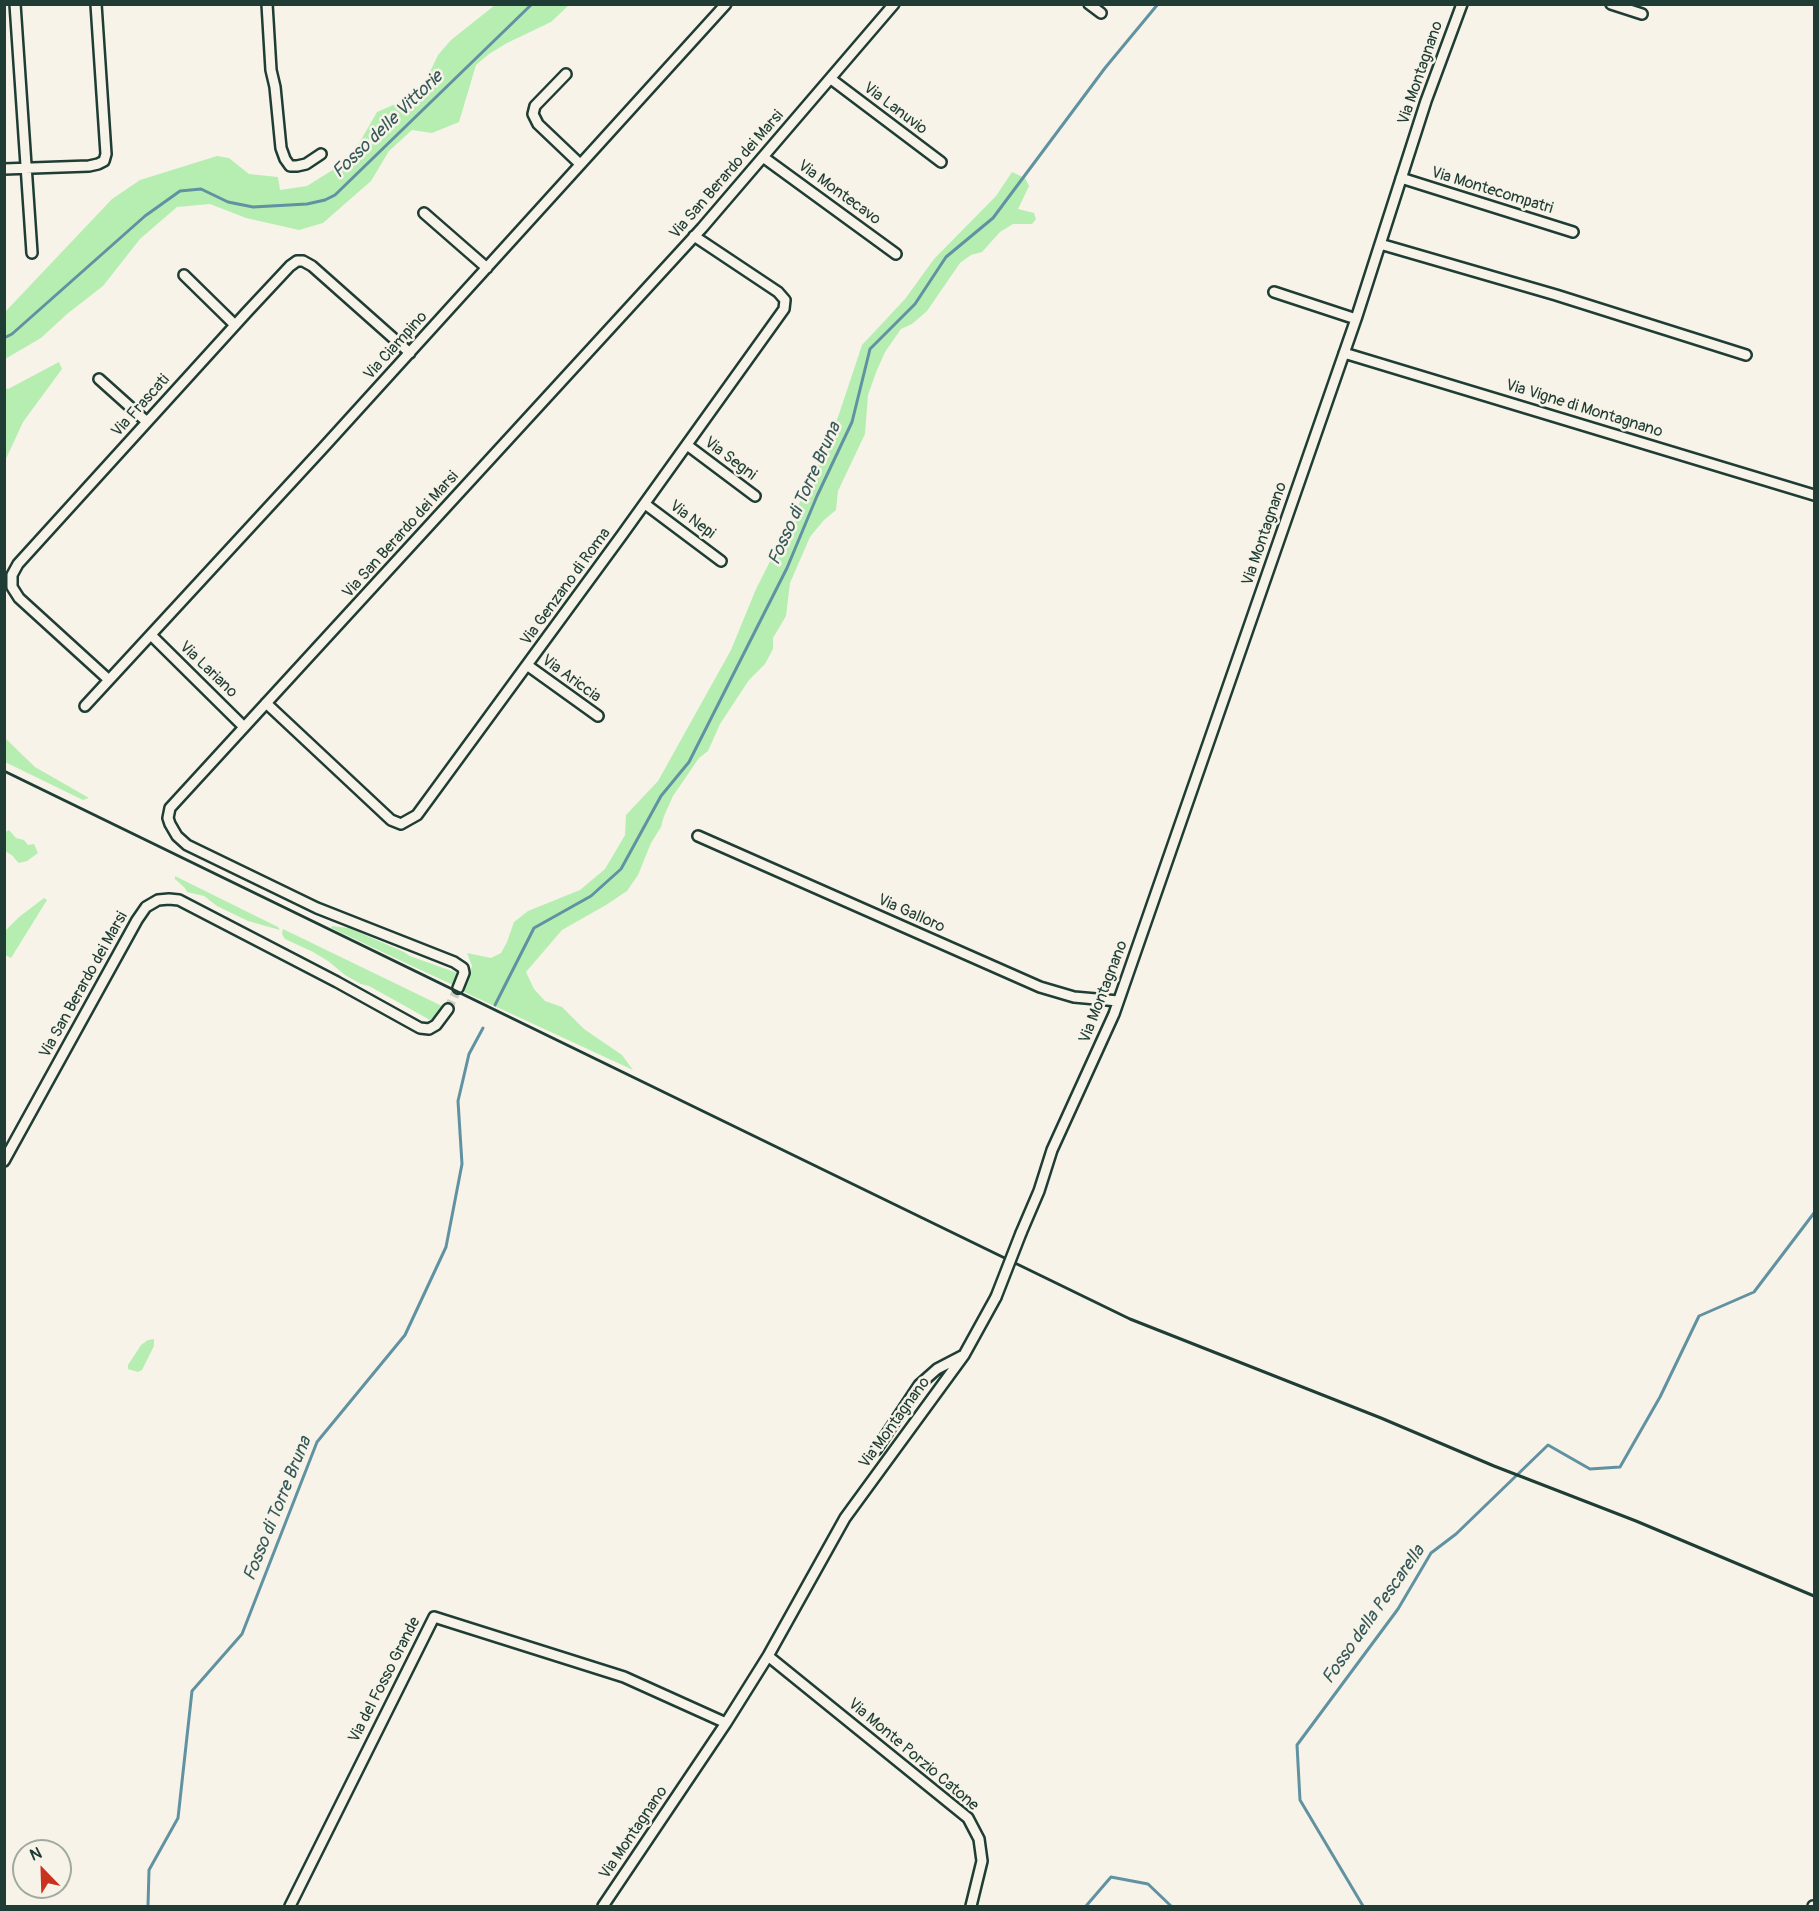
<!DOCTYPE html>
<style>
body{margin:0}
#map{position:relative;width:1819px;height:1911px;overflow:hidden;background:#f7f3e8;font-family:Pangolin,sans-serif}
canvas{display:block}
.frame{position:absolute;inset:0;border:6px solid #1f3d34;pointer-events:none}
.north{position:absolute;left:12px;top:1839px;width:60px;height:60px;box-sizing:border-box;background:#f7f3e8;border:2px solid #a1aaa0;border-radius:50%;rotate:337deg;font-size:16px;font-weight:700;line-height:24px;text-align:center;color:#1f3d34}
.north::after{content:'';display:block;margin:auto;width:21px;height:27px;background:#c8321e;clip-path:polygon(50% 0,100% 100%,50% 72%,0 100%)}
</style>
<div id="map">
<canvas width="1819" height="1911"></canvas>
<div class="frame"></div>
<div class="north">N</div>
</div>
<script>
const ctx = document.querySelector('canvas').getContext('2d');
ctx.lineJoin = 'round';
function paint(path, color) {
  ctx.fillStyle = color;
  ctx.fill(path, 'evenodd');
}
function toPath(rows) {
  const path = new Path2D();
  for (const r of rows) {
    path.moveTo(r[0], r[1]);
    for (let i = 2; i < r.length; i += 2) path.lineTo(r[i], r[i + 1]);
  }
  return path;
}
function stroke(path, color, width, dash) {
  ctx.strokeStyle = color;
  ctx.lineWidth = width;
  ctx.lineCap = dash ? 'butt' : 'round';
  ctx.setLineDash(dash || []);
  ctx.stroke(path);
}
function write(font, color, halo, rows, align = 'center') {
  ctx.font = font + ' Pangolin,sans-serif';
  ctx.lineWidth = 5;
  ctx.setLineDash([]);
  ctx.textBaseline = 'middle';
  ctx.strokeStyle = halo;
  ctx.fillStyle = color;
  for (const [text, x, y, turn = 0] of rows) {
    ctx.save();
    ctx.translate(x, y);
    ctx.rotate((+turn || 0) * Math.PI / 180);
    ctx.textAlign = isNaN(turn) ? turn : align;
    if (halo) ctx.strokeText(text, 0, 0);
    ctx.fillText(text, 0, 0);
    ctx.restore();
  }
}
paint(toPath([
 [495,5,569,5,551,22,507,43,489,54,476,65,459,122,432,133,412,130,389,151,371,181,323,223,299,230,246,218,210,204,177,207,140,239,103,286,67,314,41,338,5,359,5,312,112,199,140,180,217,156,229,158,249,174,278,177,280,190,307,186,350,159,377,112,409,98,427,87,429,74,438,55,451,40],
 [1012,172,1025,178,1029,186,1018,209,1034,213,1036,219,1032,224,1013,224,1000,232,982,252,971,255,960,263,927,311,912,324,901,329,885,352,877,370,868,395,865,434,838,491,836,510,824,520,810,537,790,583,786,616,773,638,773,649,765,664,749,680,720,724,708,751,699,758,673,796,664,816,661,827,651,843,638,875,627,891,606,905,562,930,526,972,534,989,545,1001,562,1007,584,1029,622,1055,633,1070,462,991,472,966,467,953,491,958,501,953,507,942,514,922,528,911,580,890,605,869,625,835,626,815,658,781,731,650,756,589,820,462,839,414,862,345,905,299,934,259,996,196],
 [59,362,62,369,23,422,5,461,5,388,8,389],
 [5,738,35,767,89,798,83,800,5,762],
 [9,830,16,838,24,840,28,845,34,844,38,853,27,861,19,863,15,859,13,856,5,851,5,832],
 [175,876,278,927,280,930,248,921,217,906,204,896,187,892,185,888,175,879],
 [44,898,47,900,11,958,5,955,5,929,6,930,19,917],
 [332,926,349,928,404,952,410,956,460,974,455,986,331,928],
 [283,929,444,1007,434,1022,430,1020,369,986,361,984,345,975,328,961,313,952,285,939,282,934],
 [154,1339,154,1346,142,1370,138,1372,128,1369,128,1365,141,1345,148,1340]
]), '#b6eeb2');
stroke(toPath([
 [4,338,12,334,145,216,180,191,201,189,228,202,253,207,307,204,325,200,335,195,532,4],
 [495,1005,534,928,591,896,621,869,661,796,689,762,787,568,817,496,852,422,870,349,915,304,946,257,993,218,1105,68,1158,4],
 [148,1906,149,1870,178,1818,192,1691,242,1634,317,1442,405,1335,446,1247,462,1164,458,1101,469,1054,483,1028],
 [1086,1906,1111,1877,1148,1884,1171,1906],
 [1363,1906,1300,1800,1297,1745,1398,1609,1431,1553,1456,1534,1548,1445,1590,1469,1620,1467,1660,1397,1699,1316,1754,1292,1814,1213]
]), '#6092a2', 3);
stroke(toPath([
 [448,1009,458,988]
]), '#cccfc4', 9, [9, 4.5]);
const minor = toPath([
 [15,4,32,253],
 [267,4,271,70,275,87,281,148,285,159,290,166,297,166,306,164,321,154],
 [1089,4,1101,13],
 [1611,4,1642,14],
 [566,74,535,106,533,114,538,124,580,164],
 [831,79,941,162],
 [763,157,896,254],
 [4,169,89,166,98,164,104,161,106,154,96,4],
 [1401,178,1573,232],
 [424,213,487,268],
 [1380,244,1556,295,1746,355],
 [184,275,235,325],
 [1274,292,1356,319],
 [1344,353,1814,495],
 [99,379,147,422],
 [687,445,755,496],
 [645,504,721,561],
 [151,635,244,727],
 [527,665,598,716],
 [109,680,19,598,12,587,12,575,18,564,247,312,290,266,297,261,303,261,312,266,410,353],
 [266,703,391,820,401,824,417,815,622,535,784,309,785,300,778,292,694,236],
 [85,706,323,448,726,4],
 [698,836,1040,987,1074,997,1118,1001],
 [458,988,464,973,463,968,454,962,317,908,187,845,177,836,170,824,168,818,170,808,702,228,894,4],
 [4,1161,137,920,146,907,158,900,169,899,179,900,337,982,420,1028,429,1029,436,1025,448,1009],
 [1021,1233,1039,1191,1052,1150,1114,1014,1356,319,1426,101,1462,4],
 [876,1450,919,1385,937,1369,962,1356],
 [768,1656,968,1818,979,1839,982,1861,971,1906],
 [290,1906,434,1617,624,1677,726,1723],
 [603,1906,726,1723,768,1656,845,1518,964,1355,996,1297],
 [1813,1906,1814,1906]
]);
stroke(minor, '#1f3d34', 14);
stroke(minor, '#f7f3e8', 9);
stroke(toPath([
 [4,771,1130,1319,1381,1418,1494,1466,1636,1521,1814,1596]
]), '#1f3d34', 3);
const minorBridge = toPath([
 [996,1297,1021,1233]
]);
stroke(minorBridge, '#1f3d34', 14, []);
stroke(minorBridge, '#f7f3e8', 9);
write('16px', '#1f3d34', '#f7f3e8', [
 ["Via Montagnano",1421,73,-71],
 ["Via Lanuvio",895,109,37],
 ["Via San Berardo dei Marsi",727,175,-49],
 ["Via Montecompatri",1492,191,17],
 ["Via Montecavo",839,193,36],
 ["Via Ciampino",396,346,-48],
 ["Via Frascati",141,406,-48],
 ["Via Vigne di Montagnano",1584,409,17],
 ["Via Segni",730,459,37],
 ["Via Nepi",692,520,37],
 ["Via Montagnano",1265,534,-71],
 ["Via San Berardo dei Marsi",401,535,-48],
 ["Via Genzano di Roma",566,587,-54],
 ["Via Lariano",208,670,44],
 ["Via Ariccia",571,679,36],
 ["Via Galloro",911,914,24],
 ["Via San Berardo dei Marsi",84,985,-61],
 ["Via Montagnano",1104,992,-69],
 ["Via Montagnano",895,1423,-54],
 ["Via del Fosso Grande",385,1680,-63],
 ["Via Monte Porzio Catone",913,1755,40],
 ["Via Montagnano",634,1833,-56]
]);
write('italic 18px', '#355959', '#f7f3e8', [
 ["Fosso delle Vittorie",388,125,-44],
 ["Fosso di Torre Bruna",805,494,-66],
 ["Fosso di Torre Bruna",278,1509,-68],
 ["Fosso della Pescarella",1374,1615,-55]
]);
</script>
